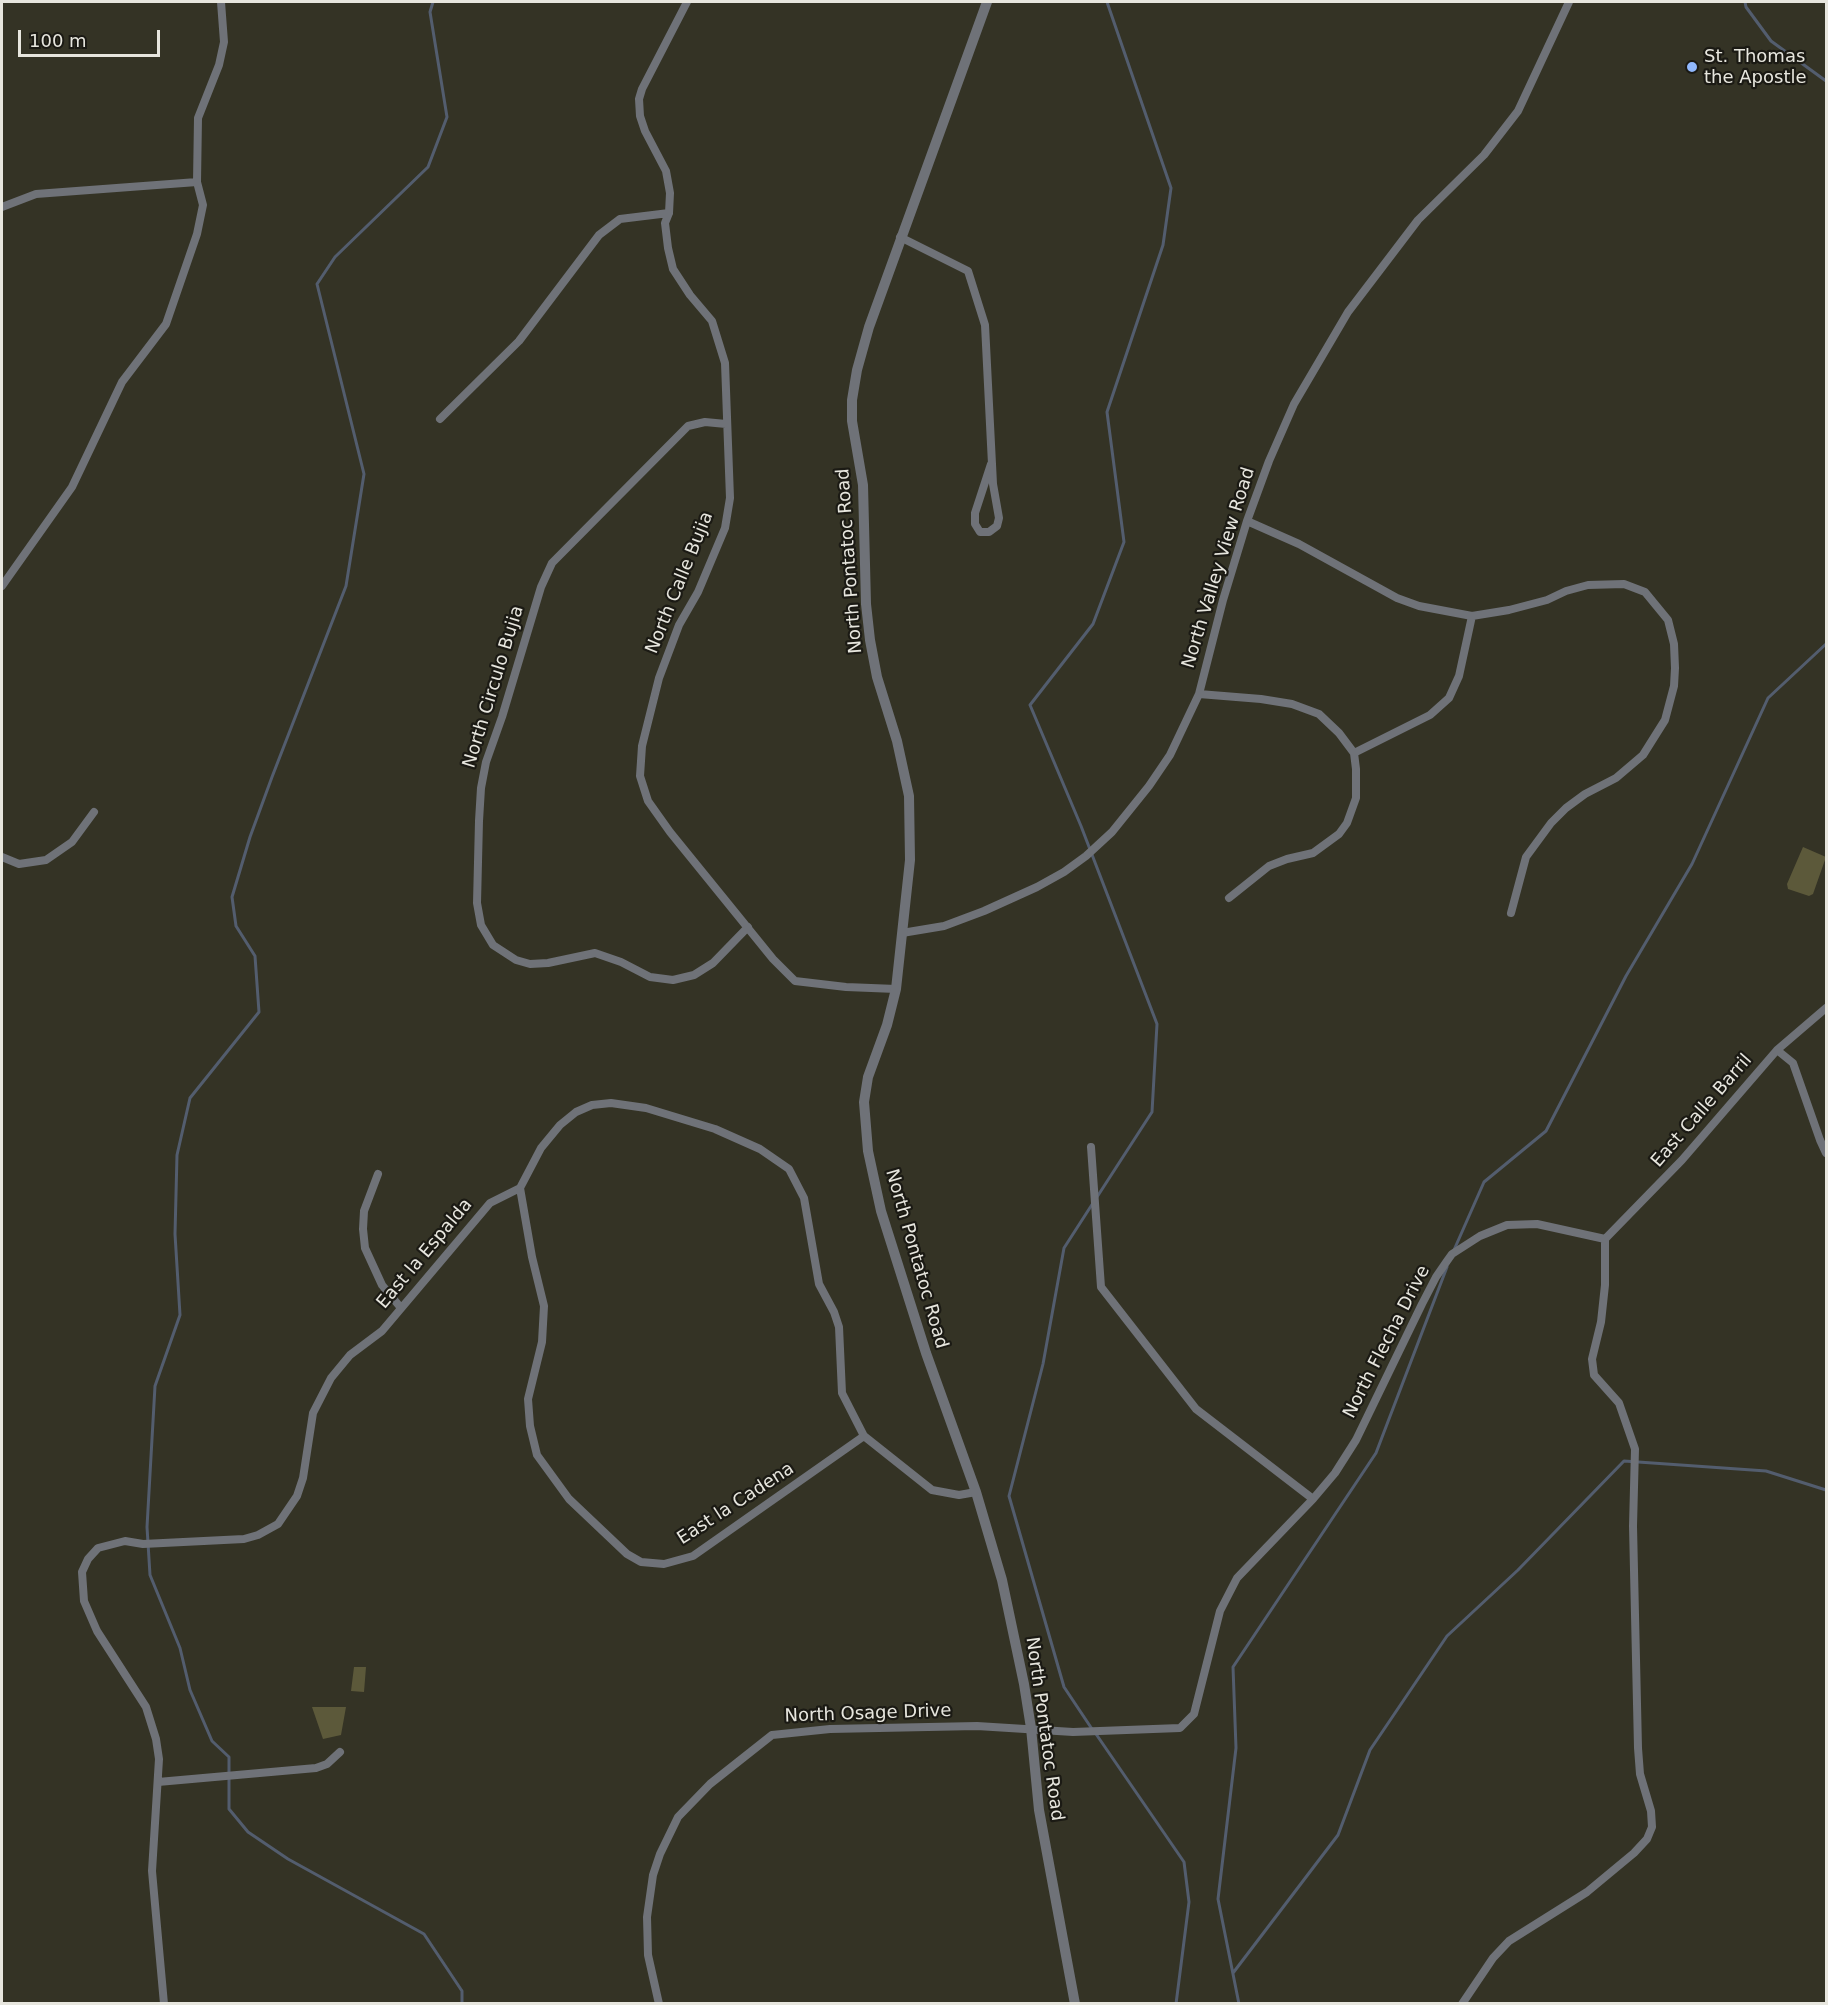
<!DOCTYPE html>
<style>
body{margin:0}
#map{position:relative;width:1828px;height:2005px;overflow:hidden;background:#343325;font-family:"DejaVu Sans",sans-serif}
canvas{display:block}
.frame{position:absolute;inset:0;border:3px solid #e7e6de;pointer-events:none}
.scale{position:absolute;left:18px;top:30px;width:142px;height:27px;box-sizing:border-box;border:3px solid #e7e6de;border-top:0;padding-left:8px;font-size:18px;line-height:21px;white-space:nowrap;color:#e7e6de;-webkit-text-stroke:4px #1b1a14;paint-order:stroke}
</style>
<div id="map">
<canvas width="1828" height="2005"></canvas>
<div class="frame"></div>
<div class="scale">100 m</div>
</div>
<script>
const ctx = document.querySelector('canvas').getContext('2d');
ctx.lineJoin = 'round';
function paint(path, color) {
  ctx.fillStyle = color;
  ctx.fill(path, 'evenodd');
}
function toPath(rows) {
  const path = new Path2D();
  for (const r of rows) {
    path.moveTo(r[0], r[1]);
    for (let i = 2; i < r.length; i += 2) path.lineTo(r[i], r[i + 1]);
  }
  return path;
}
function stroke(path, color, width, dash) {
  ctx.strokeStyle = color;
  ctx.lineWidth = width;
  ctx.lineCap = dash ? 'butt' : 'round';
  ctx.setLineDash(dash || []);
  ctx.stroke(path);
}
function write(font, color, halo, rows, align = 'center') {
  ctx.font = font + ' "DejaVu Sans",sans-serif';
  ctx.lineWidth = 4.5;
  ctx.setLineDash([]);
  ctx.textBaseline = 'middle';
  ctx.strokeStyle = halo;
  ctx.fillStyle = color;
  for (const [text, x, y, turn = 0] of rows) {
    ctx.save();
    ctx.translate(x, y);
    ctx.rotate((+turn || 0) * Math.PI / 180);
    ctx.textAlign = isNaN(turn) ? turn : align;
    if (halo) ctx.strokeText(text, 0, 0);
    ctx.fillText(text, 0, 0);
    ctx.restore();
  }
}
paint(toPath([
 [1803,847,1826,857,1813,894,1809,896,1788,889,1787,884],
 [354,1667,366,1667,364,1692,351,1691],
 [312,1707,346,1707,341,1735,323,1739]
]), '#5c593a');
stroke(toPath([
 [433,2,430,12,447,117,428,167,335,257,317,284,364,474,346,586,272,777,250,837,232,897,236,926,255,956,259,1012,190,1098,177,1155,175,1234,180,1315,155,1386,147,1527,150,1575,180,1648,190,1690,212,1741,229,1757,229,1809,248,1832,288,1859,424,1934,462,1991,462,2004],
 [1745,2,1746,7,1771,41,1826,81],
 [1097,1197,1152,1112,1157,1024,1081,826,1030,705,1093,624,1124,542,1107,412,1163,245,1171,188,1107,2],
 [1454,1250,1484,1182,1546,1131,1626,976,1692,864,1768,698,1826,644],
 [1092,1729,1064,1687,1009,1496,1043,1364,1064,1248,1093,1203],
 [1096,1734,1184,1862,1189,1902,1176,2004],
 [1233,1973,1338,1835,1370,1750,1447,1636,1518,1570,1624,1461,1766,1471,1826,1490],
 [1239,2004,1218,1899,1236,1748,1233,1667,1376,1453,1447,1267]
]), '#535d6e', 3);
stroke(toPath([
 [687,2,642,89,639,99,640,116,645,131,666,171,670,193,669,213,665,223,668,248,673,269,690,295,712,321,725,363,730,498,725,528,698,592,679,625,659,678,642,746,640,776,648,801,670,832,773,959,795,981,846,987,896,989],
 [2,207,36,194,197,182],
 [900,237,968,271,985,325,993,484,999,518,997,526,989,532,980,532,975,524,975,513,991,464],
 [440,419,519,341,599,235,620,219,669,213],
 [726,424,705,422,688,426,552,563,541,587,502,717,486,762,481,788,479,821,477,903,481,925,493,945,516,960,530,964,548,963,595,953,621,962,650,977,673,980,694,975,713,963,748,927],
 [1247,521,1299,544,1397,598,1419,606,1472,616,1509,610,1547,600,1566,591,1588,585,1624,584,1645,592,1668,620,1674,644,1675,668,1674,686,1665,720,1643,755,1616,778,1585,794,1566,808,1551,823,1526,857,1511,913],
 [2,586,72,487,122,382,166,324,197,234,203,205,197,182,198,118,219,65,224,42,221,2],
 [1199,694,1261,699,1292,704,1319,714,1339,733,1354,753,1356,769,1356,798,1347,823,1339,834,1313,853,1287,859,1269,866,1229,898],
 [1354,753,1430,715,1449,698,1459,676,1472,616],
 [2,857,19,864,46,860,72,842,94,812],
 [902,933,944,926,984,911,1037,887,1064,872,1086,856,1112,832,1149,786,1170,755,1199,694,1223,600,1247,521,1269,461,1294,404,1348,312,1418,220,1484,155,1518,111,1569,2],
 [1777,1050,1793,1063,1820,1140,1826,1153],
 [1091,1147,1101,1287,1196,1409,1313,1499],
 [378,1174,364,1211,363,1229,365,1248,382,1285,401,1308],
 [520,1188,532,1257,544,1306,542,1342,528,1399,530,1426,537,1455,569,1499,627,1554,641,1562,664,1564,693,1556,864,1436],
 [1605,1239,1682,1160,1777,1050,1826,1008],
 [158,1782,316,1768,327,1764,340,1752],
 [164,2004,152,1871,159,1759,156,1739,146,1707,97,1631,84,1601,82,1572,88,1559,98,1548,125,1541,143,1544,244,1539,258,1535,278,1524,297,1496,303,1478,313,1413,331,1378,350,1355,382,1331,490,1203,520,1188,541,1148,560,1125,576,1112,592,1105,611,1103,646,1108,715,1129,760,1149,789,1169,804,1198,819,1284,834,1312,839,1327,842,1393,864,1436,932,1490,959,1495,976,1492],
 [659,2004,648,1955,647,1917,653,1875,660,1854,678,1817,710,1784,772,1735,830,1729,977,1726,1073,1732,1180,1728,1194,1714,1220,1611,1237,1578,1313,1499,1335,1473,1356,1440,1422,1304,1436,1277,1447,1261,1452,1254,1480,1236,1507,1225,1537,1224,1605,1239,1605,1285,1601,1322,1592,1359,1594,1375,1619,1403,1635,1449,1633,1526,1638,1748,1640,1774,1651,1811,1652,1827,1647,1839,1634,1853,1587,1892,1509,1941,1493,1958,1462,2004]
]), '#6f7278', 8);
stroke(toPath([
 [987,2,869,327,857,370,852,400,852,421,863,485,866,604,870,640,877,677,897,741,909,796,910,860,896,989,887,1025,868,1077,864,1102,868,1151,881,1211,926,1353,976,1492,1002,1580,1024,1684,1031,1728,1039,1810,1075,2004]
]), '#6f7278', 10);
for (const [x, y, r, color] of [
 [1692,67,6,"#90b8fd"]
]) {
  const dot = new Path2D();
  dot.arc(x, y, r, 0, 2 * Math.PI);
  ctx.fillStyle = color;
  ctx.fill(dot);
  stroke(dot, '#1b1a14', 2);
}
write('18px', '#e7e6de', '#1b1a14', [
 ["St. Thomas",1704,57],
 ["the Apostle",1704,78]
], 'left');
write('18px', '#e7e6de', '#1b1a14', [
 ["North Pontatoc Road",850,561,-94],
 ["North Valley View Road",1219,568,-73],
 ["North Calle Bujia",680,583,-68],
 ["North Circulo Bujia",494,687,-73],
 ["East Calle Barril",1702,1111,-49],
 ["East la Espalda",425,1254,-50],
 ["North Pontatoc Road",916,1259,74],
 ["North Flecha Drive",1387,1342,-63],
 ["East la Cadena",736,1504,-33],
 ["North Osage Drive",868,1714,-2],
 ["North Pontatoc Road",1044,1729,82]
]);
</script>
